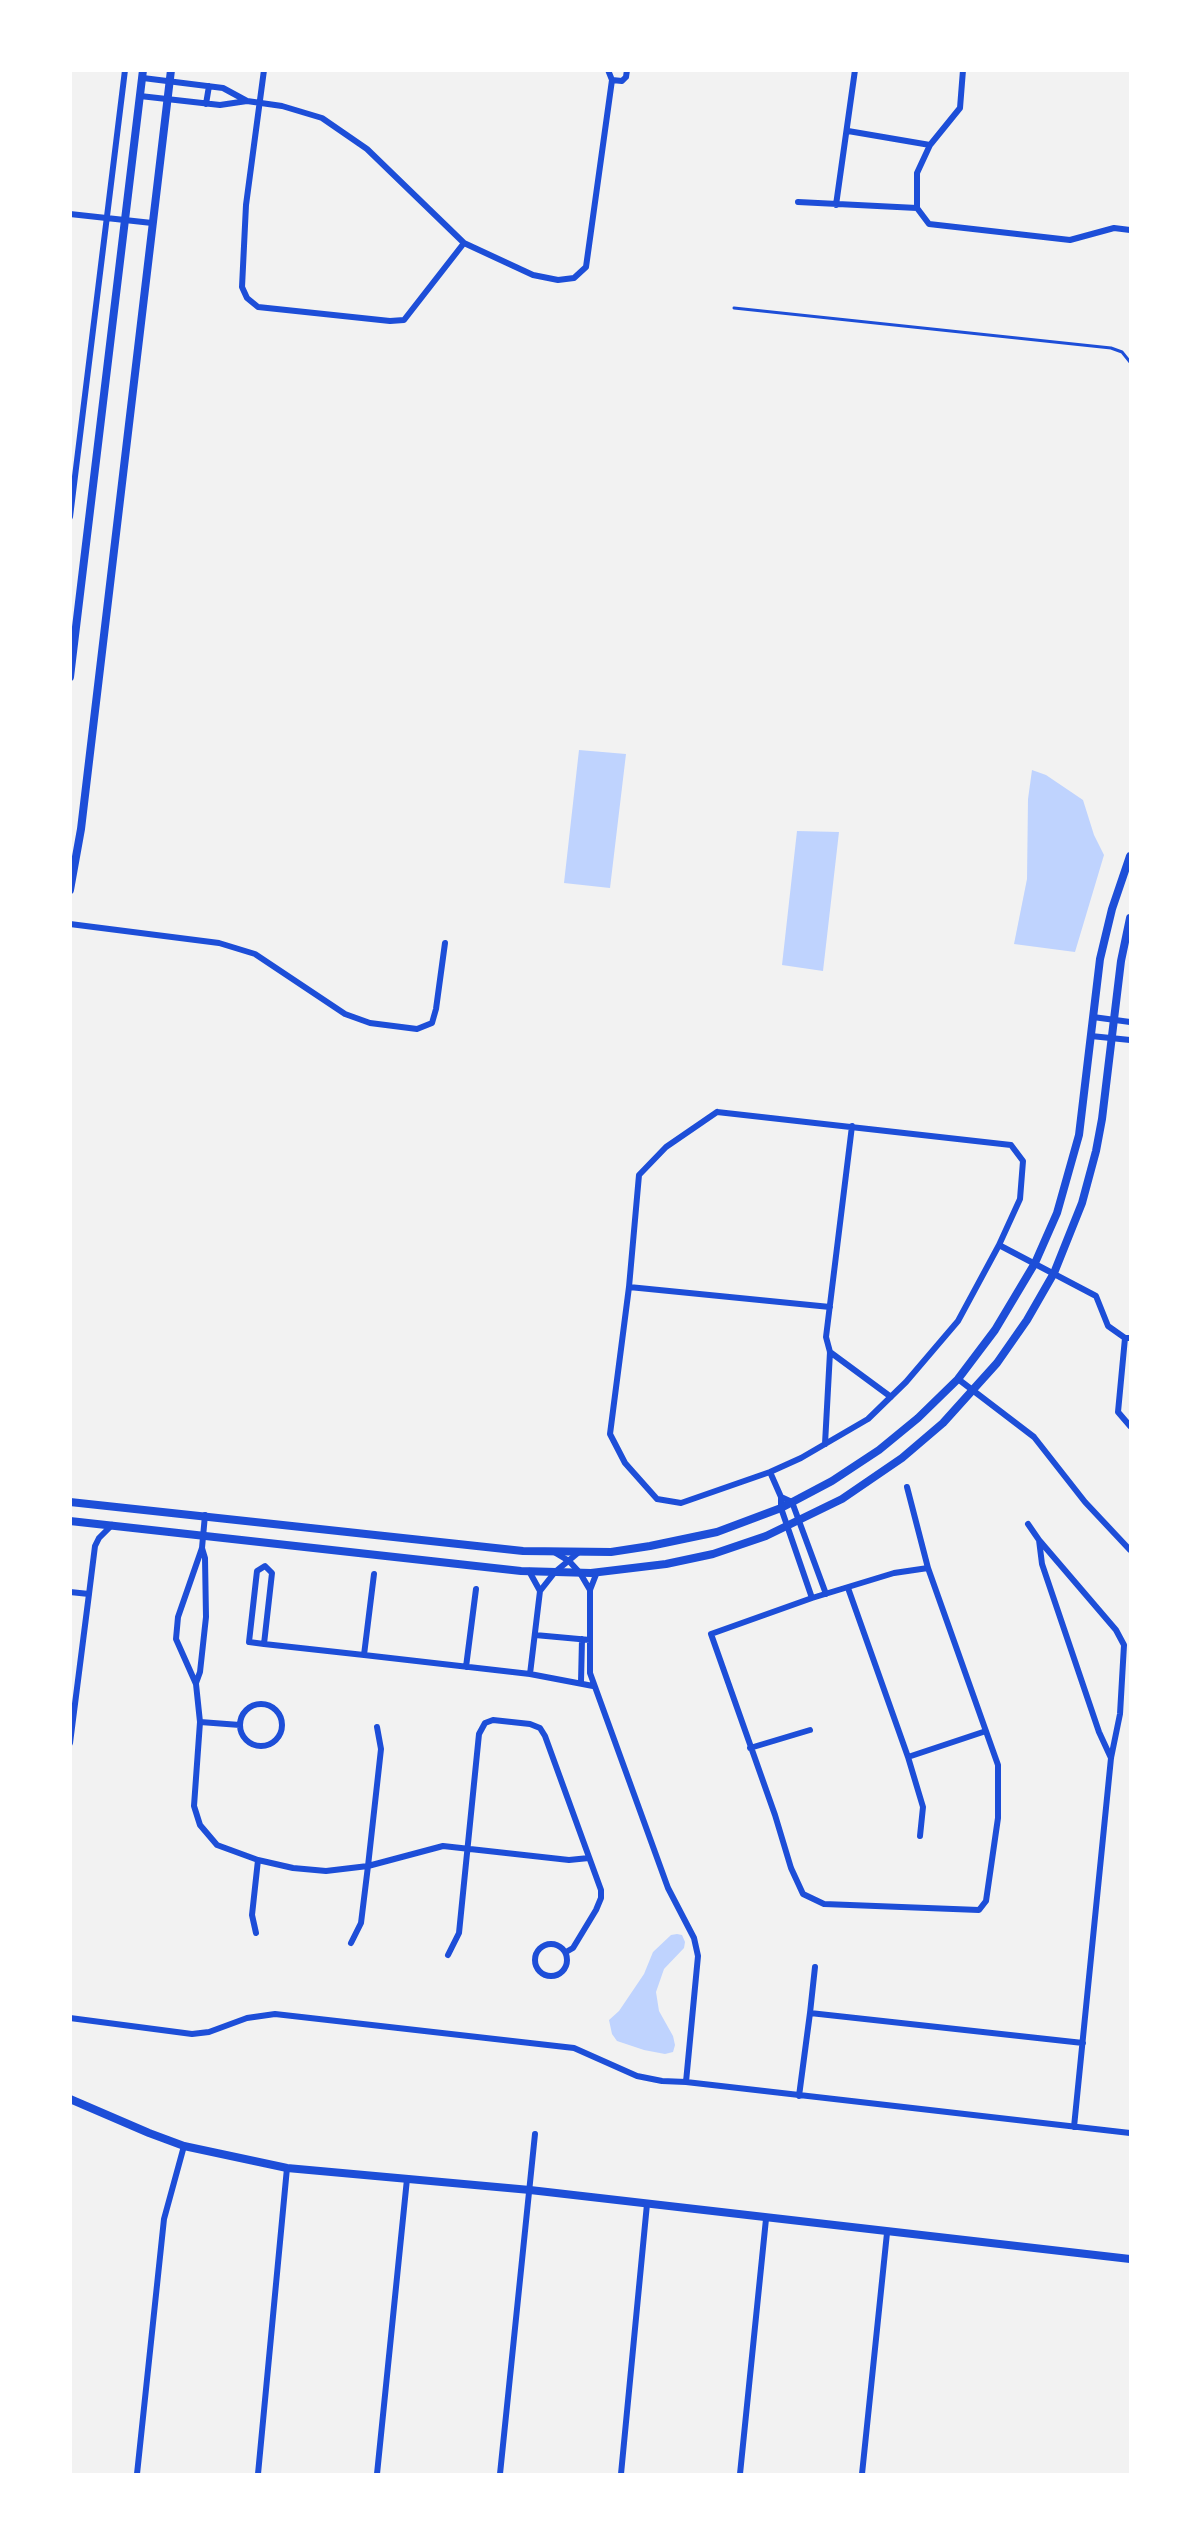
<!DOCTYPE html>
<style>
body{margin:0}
#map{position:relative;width:1201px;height:2545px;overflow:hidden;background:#f2f2f2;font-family:"Source Sans 3",sans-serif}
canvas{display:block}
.frame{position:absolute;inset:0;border:72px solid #fff;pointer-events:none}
</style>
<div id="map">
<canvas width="1201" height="2545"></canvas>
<div class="frame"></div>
</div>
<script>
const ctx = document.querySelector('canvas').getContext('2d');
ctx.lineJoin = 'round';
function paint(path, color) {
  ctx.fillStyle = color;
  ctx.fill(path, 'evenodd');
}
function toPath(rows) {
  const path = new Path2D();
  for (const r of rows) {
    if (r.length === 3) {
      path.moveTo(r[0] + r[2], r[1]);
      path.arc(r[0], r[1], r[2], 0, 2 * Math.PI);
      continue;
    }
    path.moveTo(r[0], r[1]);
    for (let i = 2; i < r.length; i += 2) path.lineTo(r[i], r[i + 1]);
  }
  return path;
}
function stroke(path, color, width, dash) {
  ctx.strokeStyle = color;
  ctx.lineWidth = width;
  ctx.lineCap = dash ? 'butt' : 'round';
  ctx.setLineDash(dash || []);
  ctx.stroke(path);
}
paint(toPath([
 [579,750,626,754,610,888,564,883],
 [1032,770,1046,775,1083,800,1094,835,1104,855,1075,952,1014,944,1027,879,1028,799],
 [797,831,839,832,823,971,782,965],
 [677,1934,682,1935,685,1942,684,1948,664,1969,656,1992,659,2011,673,2036,675,2045,673,2052,665,2054,644,2050,617,2041,612,2034,609,2020,619,2011,644,1974,653,1952,671,1935]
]), '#bfd3fe');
stroke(toPath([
 [734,308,1111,348,1122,352,1130,362]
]), '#1d4ed8', 3);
stroke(toPath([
 [264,70,246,205,242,287,247,298,258,307,390,321,404,320,464,243],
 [612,80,622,81,626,77,627,70],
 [140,96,220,105,247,101,223,88,143,78],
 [247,101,282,106,322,118,367,149,464,243,533,275,558,280,574,278,586,267,612,80,608,70],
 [206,104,209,86],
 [848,131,930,145],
 [798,202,917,208,929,224,1070,240,1114,228,1130,230],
 [836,205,855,70],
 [917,208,917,173,930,145,960,108,963,70],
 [70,214,152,223],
 [70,517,125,70],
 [70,924,219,943,255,954,345,1014,370,1023,417,1029,432,1023,436,1009,445,943],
 [1093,1017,1130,1022],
 [1091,1036,1130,1040],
 [717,1112,1011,1145,1023,1161,1020,1199,999,1245,958,1321,906,1382,868,1419,801,1458,770,1472,681,1503,657,1499,625,1463,610,1434,629,1287,639,1175,666,1147,717,1112],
 [999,1245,1096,1296,1108,1326,1125,1338,1130,1338],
 [629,1287,830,1307],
 [1125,1338,1118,1412,1130,1426],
 [830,1352,891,1397],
 [958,1379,1034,1437,1085,1502,1130,1550],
 [825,1444,830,1352,826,1337,852,1126],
 [770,1472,781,1497,781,1508,812,1598],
 [907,1487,928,1568,998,1765,998,1818,986,1901,979,1910,824,1904,803,1894,791,1868,775,1815,711,1634,812,1598,894,1573,928,1568],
 [781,1497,792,1502,826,1594],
 [1028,1524,1039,1540,1116,1630,1124,1645,1120,1714,1111,1758,1074,2127],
 [1039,1540,1042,1564,1099,1732,1111,1758],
 [202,1548,178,1617,176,1639,196,1684,200,1722,194,1806,200,1825,217,1845,258,1860,293,1868,326,1871,368,1866,443,1846,569,1860,589,1858],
 [554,1552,569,1561,580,1573,590,1590],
 [529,1571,540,1591],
 [597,1572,590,1590,590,1673,668,1888,694,1938,698,1956,686,2082,1130,2133],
 [848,1588,908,1757,923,1807,920,1836],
 [70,1592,89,1594,70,1743],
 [89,1594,95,1546,99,1538,112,1525],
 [535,1635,590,1640],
 [264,1644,272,1573,265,1566,257,1571,249,1642,264,1644,364,1655,530,1674,593,1686],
 [364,1655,374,1574],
 [466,1667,476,1589],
 [530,1674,540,1591,555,1572,579,1552],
 [581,1682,582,1639],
 [196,1683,200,1672,206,1617,205,1558,202,1548,205,1515],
 [261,1725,21],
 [200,1722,240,1725],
 [750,1748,810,1730],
 [908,1757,986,1731],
 [256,1933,252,1915,258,1860],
 [351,1943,361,1923,368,1866,381,1749,377,1727],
 [551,1960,16],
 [448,1955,459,1933,479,1734,485,1723,493,1720,530,1724,540,1728,545,1736,601,1890,601,1898,596,1910,573,1948,566,1952],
 [810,2013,815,1967],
 [70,2018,192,2034,209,2032,247,2018,275,2014,574,2048,637,2076,662,2081,686,2082],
 [799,2096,810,2013,1083,2043],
 [137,2474,164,2219,184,2146],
 [258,2474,287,2168],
 [377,2474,407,2179],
 [500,2474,535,2134],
 [621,2474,647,2204],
 [740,2474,766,2219],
 [862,2474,887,2233]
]), '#1d4ed8', 6);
stroke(toPath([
 [70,677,143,70],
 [70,890,81,829,171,70],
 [70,1502,523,1551,611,1552,650,1546,717,1532,781,1508,832,1481,879,1450,918,1418,958,1379,995,1330,1035,1263,1057,1213,1079,1135,1100,959,1112,909,1130,856],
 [70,1521,521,1571,591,1573,666,1564,713,1554,766,1536,842,1499,902,1458,943,1423,997,1363,1027,1320,1054,1273,1082,1203,1096,1151,1102,1119,1121,961,1130,918],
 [70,2099,149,2133,184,2146,287,2168,530,2190,1130,2259]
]), '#1d4ed8', 8);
</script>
